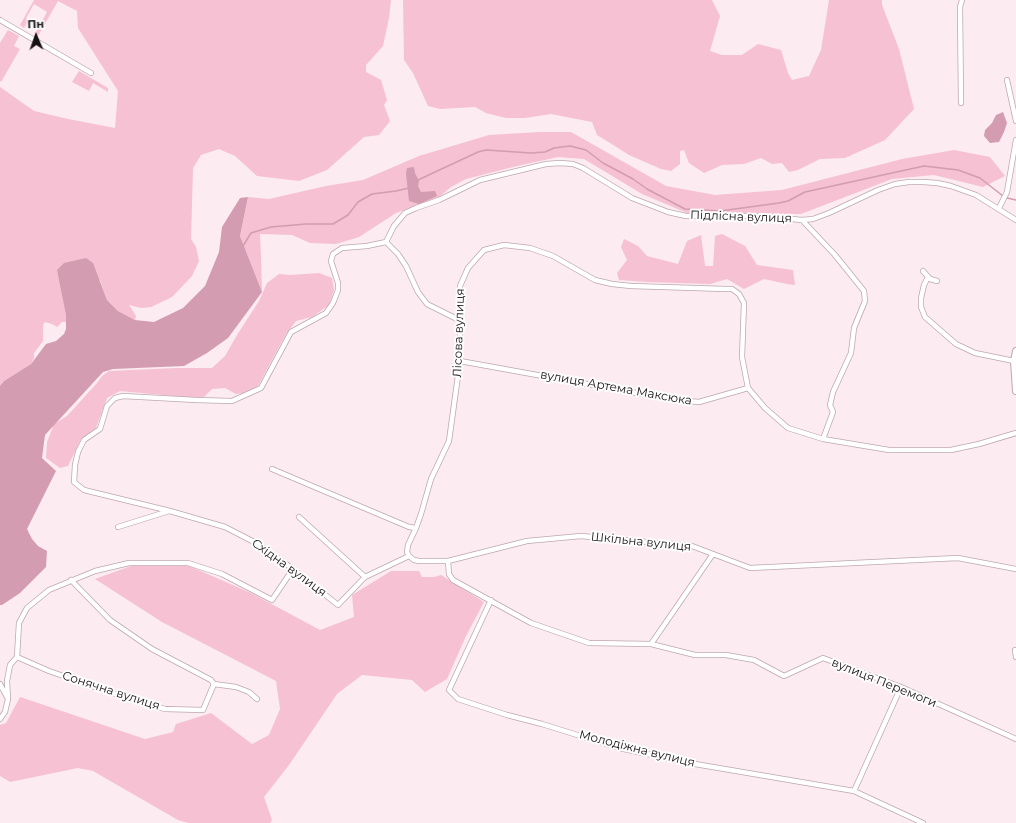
<!DOCTYPE html>
<meta charset="utf-8">
<style>
body{margin:0}
#map{position:relative;width:1016px;height:823px;overflow:hidden;background:#fcebf0;font-family:Montserrat,sans-serif}
canvas{display:block}
.north{position:absolute;left:16px;top:16px;width:40px;height:40px;-webkit-text-stroke:3px #fdfdfd;paint-order:stroke;rotate:358deg;font-size:11px;font-weight:700;line-height:16px;text-align:center;color:#181113}
.north::after{content:'';display:block;margin:auto;width:14px;height:18px;background:#181113;clip-path:polygon(50% 0,100% 100%,50% 72%,0 100%)}
</style>
<div id="map">
<canvas width="1016" height="823"></canvas>
<div class="north">Пн</div>
</div>
<script>
const ctx = document.querySelector('canvas').getContext('2d');
ctx.lineJoin = 'round';
function paint(path, color) {
  ctx.fillStyle = color;
  ctx.fill(path, 'evenodd');
}
function toPath(rows) {
  const path = new Path2D();
  for (const r of rows) {
    path.moveTo(r[0], r[1]);
    for (let i = 2; i < r.length; i += 2) path.lineTo(r[i], r[i + 1]);
  }
  return path;
}
function stroke(path, color, width, dash) {
  ctx.strokeStyle = color;
  ctx.lineWidth = width;
  ctx.lineCap = dash ? 'butt' : 'round';
  ctx.setLineDash(dash || []);
  ctx.stroke(path);
}
function write(font, color, halo, rows, align = 'center') {
  ctx.font = font + ' Montserrat,sans-serif';
  ctx.lineWidth = 4;
  ctx.setLineDash([]);
  ctx.textBaseline = 'middle';
  ctx.strokeStyle = halo;
  ctx.fillStyle = color;
  for (const [text, x, y, turn = 0] of rows) {
    ctx.save();
    ctx.translate(x, y);
    ctx.rotate((+turn || 0) * Math.PI / 180);
    ctx.textAlign = isNaN(turn) ? turn : align;
    if (halo) ctx.strokeText(text, 0, 0);
    ctx.fillText(text, 0, 0);
    ctx.restore();
  }
}
paint(toPath([
 [34,0,391,0,389,18,383,46,366,65,366,72,381,80,387,100,384,105,390,121,379,135,364,137,327,170,299,181,257,176,235,156,219,149,201,155,193,168,191,239,196,247,199,261,192,276,172,297,151,307,141,308,129,305,136,316,135,320,118,311,107,300,100,280,57,270,63,293,67,323,65,322,62,322,57,327,52,324,45,322,43,325,43,341,34,353,34,358,31,364,4,381,0,386,0,87,34,111,68,119,115,128,118,91,78,28,77,11,58,1,38,36,35,34,47,12,34,4,26,18,29,20,24,28,20,25],
 [403,0,712,0,720,16,710,51,722,55,742,55,758,44,781,50,788,73,792,80,809,76,821,50,829,0,882,0,882,5,899,49,914,109,885,140,845,158,820,159,798,170,789,172,782,163,772,164,761,158,744,164,722,165,704,173,689,163,684,150,680,151,680,164,671,171,661,169,629,155,610,143,597,135,592,122,551,114,525,118,506,118,486,113,475,107,440,109,428,106,413,73,404,60],
 [8,30,19,36,14,46,20,49,1,82,0,81,0,43],
 [79,71,108,88,108,92,93,83,89,91,72,82],
 [539,132,571,132,666,186,715,195,782,190,902,159,954,150,990,157,1005,176,983,187,934,175,892,179,801,214,687,213,642,194,584,159,558,157,517,166,466,179,451,187,439,197,396,213,359,237,336,244,310,243,292,235,260,234,261,257,262,292,240,236,248,197,269,199,326,186,363,180,419,156,489,135],
 [722,234,745,246,757,265,793,270,795,285,787,284,764,279,744,289,727,279,710,284,647,282,619,280,617,273,627,260,621,247,624,239,638,246,647,256,678,264,687,241,701,235,705,266,713,266,715,236],
 [319,273,332,278,334,290,329,305,312,317,296,321,286,334,258,386,244,393,236,394,225,388,212,389,204,397,184,397,120,391,107,398,96,428,81,439,68,466,60,468,46,458,47,442,54,424,67,416,97,383,102,376,109,371,177,368,212,368,225,356,237,335,259,301,267,283,279,274,290,275],
 [187,565,251,593,320,630,354,617,352,595,391,571,419,571,422,577,434,577,441,575,484,602,466,636,447,679,425,692,412,680,362,675,337,694,289,765,264,797,272,820,270,823,188,823,178,820,93,771,78,768,10,782,0,776,0,725,6,723,20,697,145,739,173,732,176,724,211,713,252,744,269,735,280,709,276,681,162,622,95,579,131,566]
]), '#f5c1d3');
paint(toPath([
 [1003,112,1007,123,1004,132,999,142,990,143,984,136,985,130,992,123,996,115],
 [414,167,415,173,419,181,418,186,421,192,435,191,437,196,419,204,409,201,406,174,407,168],
 [248,197,240,236,262,292,228,338,207,353,184,366,113,369,103,372,45,435,42,458,56,471,27,529,32,539,38,546,47,551,46,567,20,593,2,605,0,605,0,386,4,381,31,364,46,344,56,341,64,334,66,329,66,315,57,270,64,263,86,258,93,263,107,300,118,311,135,320,154,322,183,308,205,286,219,252,222,227,240,198]
]), '#d39cb0');
stroke(toPath([
 [418,180,478,152,486,150,531,153,545,152,554,148,570,146,586,150,603,163,633,179,647,189,685,209,720,211,779,203,788,201,805,192,924,166,958,170,980,178,1003,196],
 [1007,198,1016,200],
 [243,246,251,233,271,227,306,224,333,224,348,215,358,202,372,194,396,191,409,188]
]), '#d39cb0', 1.5);
const street = toPath([
 [0,20,91,73],
 [1007,80,1016,121],
 [961,103,960,7,962,0],
 [999,208,1007,192,1016,140],
 [802,220,835,255,864,291,865,301,854,328,851,353,833,392,830,405,833,412,823,439],
 [386,242,367,246,342,248,333,254,331,261,338,283,338,290,333,303,326,313,291,332,261,388,232,401,196,400,123,396,115,398,107,406,100,429,84,440,78,452,75,465,74,482,84,490,170,511,225,527,258,544,293,569,338,605,365,577,409,556],
 [386,242,394,226,405,213,416,208,439,200,480,180,546,164,560,163,573,164,583,168,632,198,668,212,686,216,761,216,802,220,813,219,829,213,878,190,895,184,909,182,923,182,937,183,951,186,976,195,1016,220],
 [386,242,398,254,406,266,418,292,427,304,461,321],
 [923,271,930,279,937,281],
 [928,277,924,285,921,298,921,307,925,317,956,344,975,353,1014,361],
 [460,361,675,400,699,402,748,388,765,408,788,428,823,439,889,450,951,450,979,444,1016,433],
 [272,469,409,527,416,528,421,514,431,479,449,441,460,361,460,286,468,268,484,250,504,245,530,248,553,256,595,280,612,284,631,286,726,289,732,289,739,294,744,303,742,357,748,388],
 [299,517,365,577],
 [118,527,169,511],
 [409,556,414,560,419,561,448,561,527,541,581,536,692,546,750,568,958,558,1016,569],
 [409,556,407,552,408,545,416,528],
 [448,561,449,574,453,580,531,623,589,643,651,644,695,655,726,655,754,660,784,676,823,658,901,687,1016,739],
 [71,580,110,620,152,649,211,680,214,684,236,687,249,692,257,699],
 [491,600,449,690,458,699,507,715,542,724,619,748,695,764,854,791,923,823],
 [651,644,713,554],
 [1015,650,1016,657],
 [17,657,49,671,109,692,165,709,203,710,214,684],
 [0,684,7,697],
 [0,719,5,712,8,699,7,681,10,665,17,657,19,623,27,608,49,590,95,571,129,563,188,563,222,574,272,600,293,569],
 [854,791,901,687]
]);
const secondary = toPath([
 [1016,351,1014,361,1016,391]
]);
stroke(street, '#bca8ae', 6);
stroke(secondary, '#bca8ae', 8);
stroke(street, '#fff', 4.5);
stroke(secondary, '#fff', 6);
write('12px', '#181113', '#fdfdfd', [
 ["Підлісна вулиця",741,217,2],
 ["Лісова вулиця",459,333,-88],
 ["вулиця Артема Максюка",616,388,10],
 ["Шкільна вулиця",641,542,6],
 ["Східна вулиця",289,568,36],
 ["вулиця Перемоги",884,683,22],
 ["Сонячна вулиця",111,691,18],
 ["Молодіжна вулиця",637,749,14]
]);
</script>
